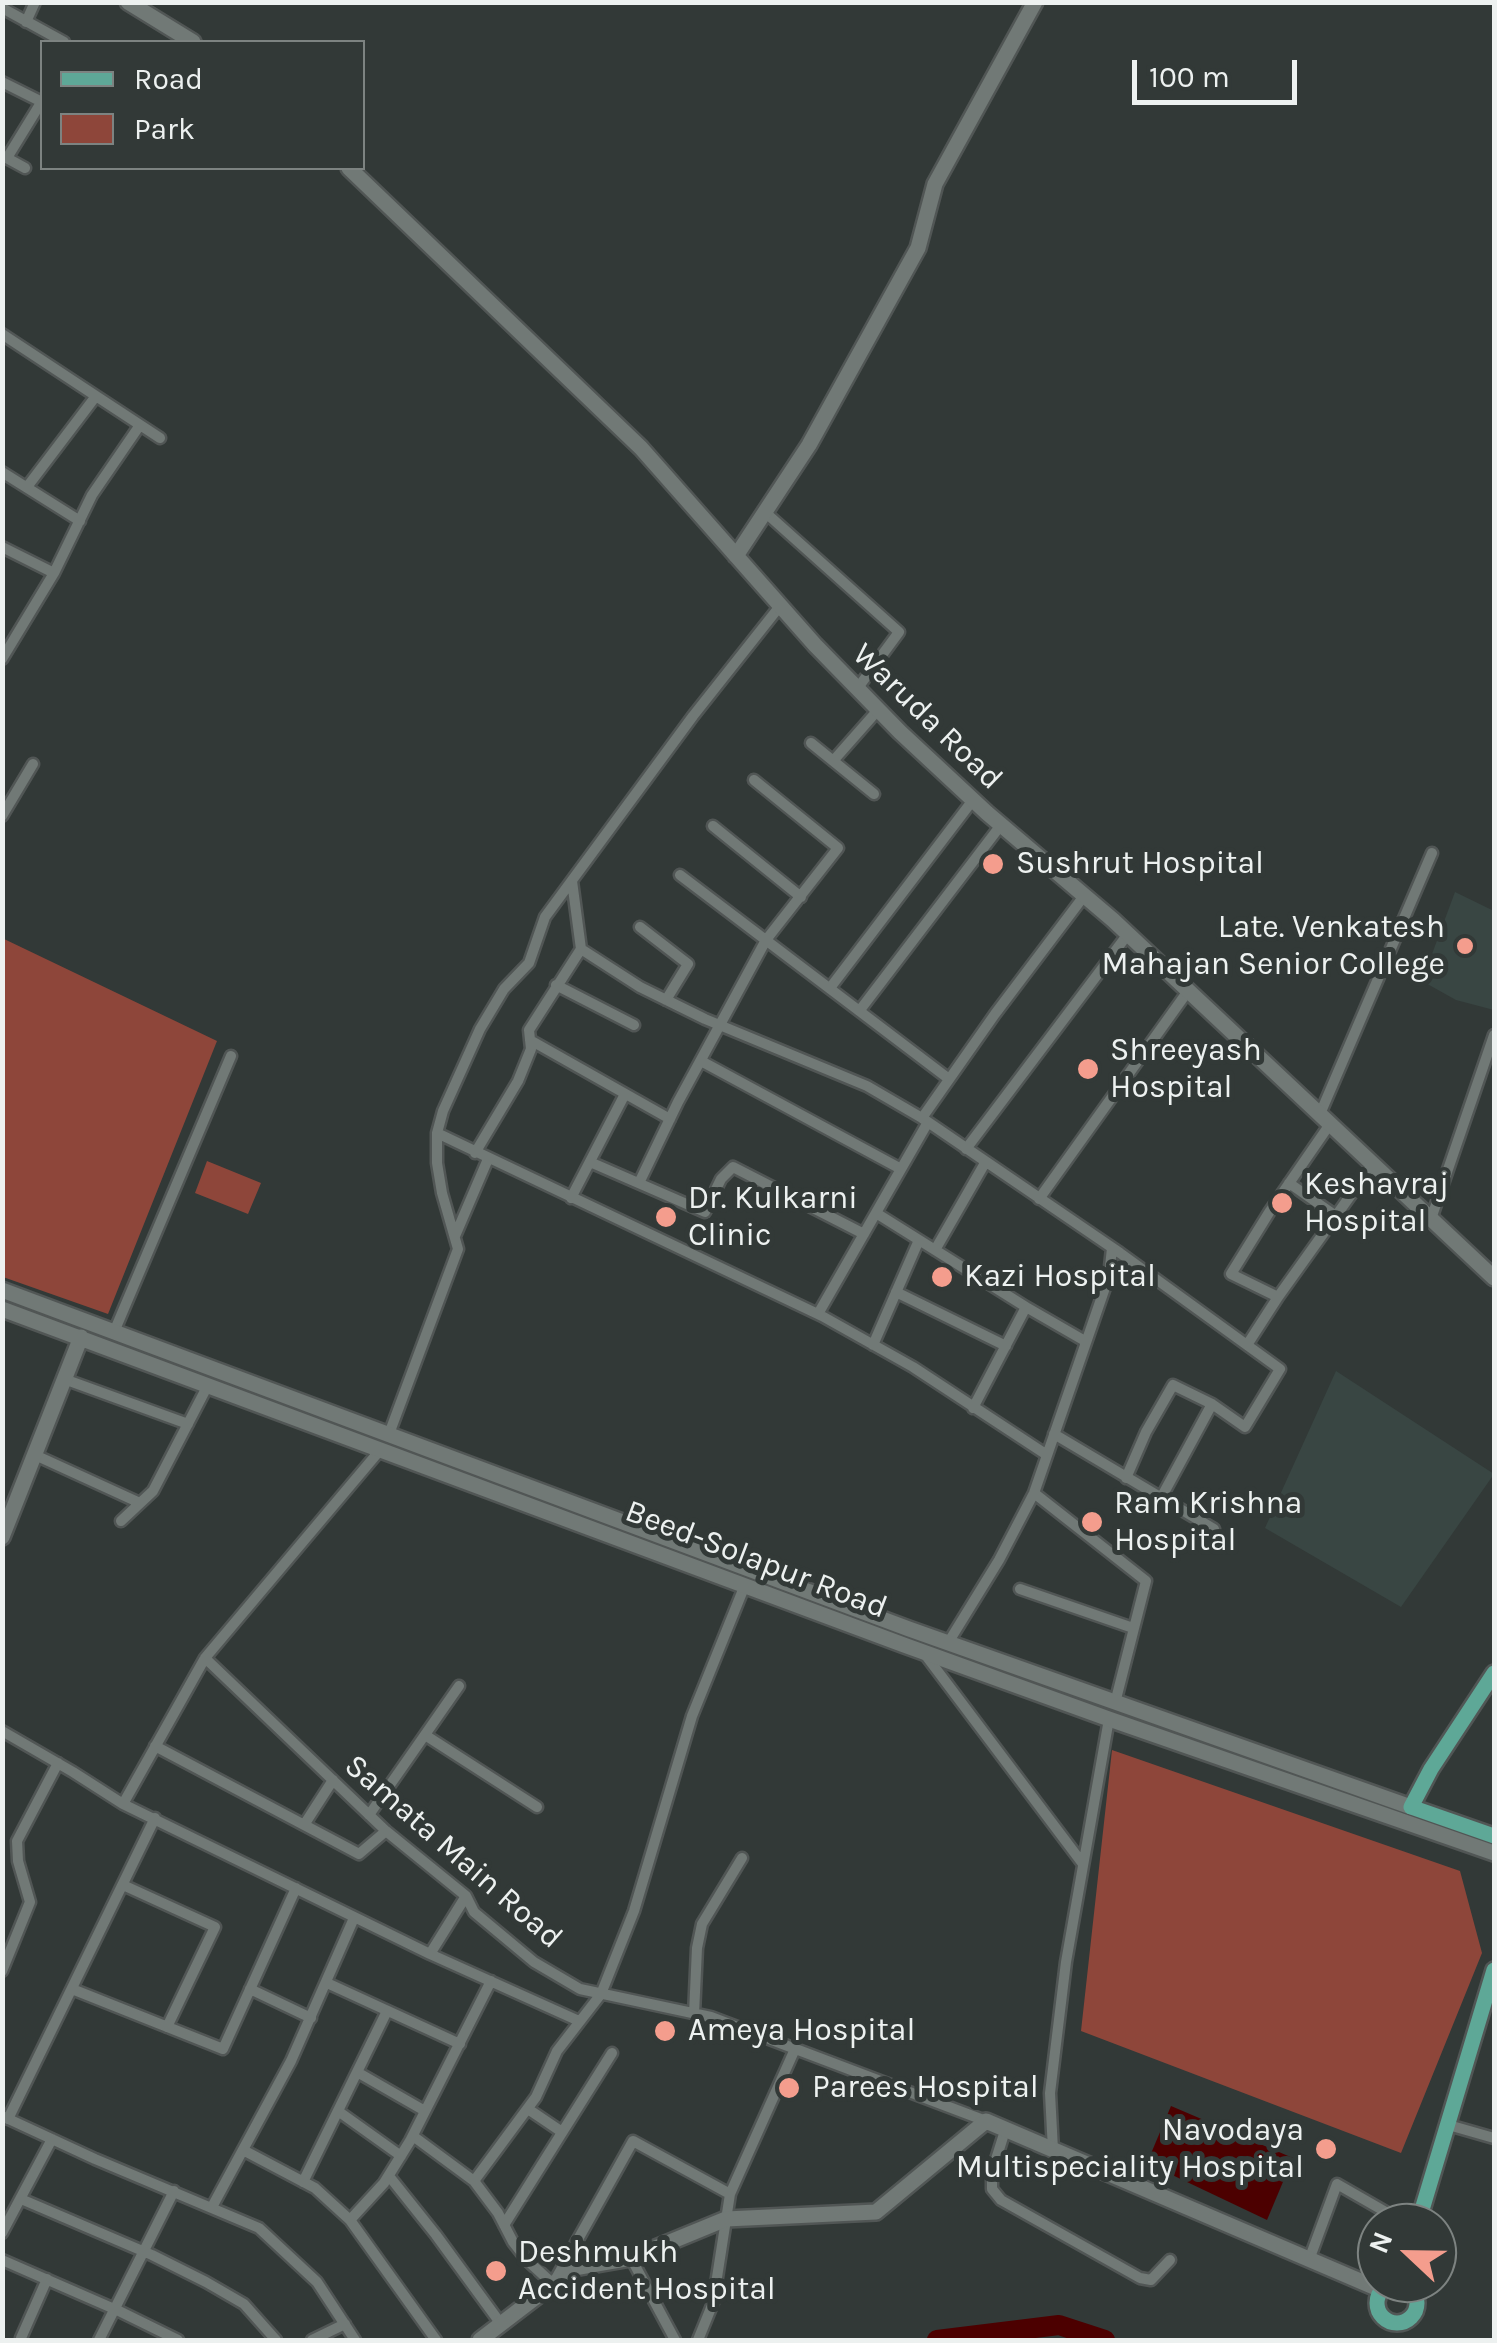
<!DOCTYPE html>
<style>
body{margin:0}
#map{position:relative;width:1497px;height:2343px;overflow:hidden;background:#323937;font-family:Karla,sans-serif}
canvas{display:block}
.frame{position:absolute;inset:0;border:5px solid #edf1f0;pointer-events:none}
.legend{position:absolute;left:40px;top:40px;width:325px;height:130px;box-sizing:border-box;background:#323937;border:2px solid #7d8381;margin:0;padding:12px 18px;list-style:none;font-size:30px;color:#edf1f0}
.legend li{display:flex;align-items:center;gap:20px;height:50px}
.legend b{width:50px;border:2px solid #7d8381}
.north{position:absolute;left:1357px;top:2203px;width:100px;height:100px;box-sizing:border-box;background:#323937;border:2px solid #7d8381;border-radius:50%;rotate:292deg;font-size:28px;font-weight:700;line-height:40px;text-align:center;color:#edf1f0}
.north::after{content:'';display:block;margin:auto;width:35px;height:45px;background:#f49d8d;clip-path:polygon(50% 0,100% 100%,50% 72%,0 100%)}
.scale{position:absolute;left:1132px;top:60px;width:165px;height:45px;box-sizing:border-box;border:5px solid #edf1f0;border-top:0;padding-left:12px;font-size:30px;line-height:35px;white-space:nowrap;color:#edf1f0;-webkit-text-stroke:8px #323937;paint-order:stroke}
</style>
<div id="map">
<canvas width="1497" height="2343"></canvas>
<div class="frame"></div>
<ul class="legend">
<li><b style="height:12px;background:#5ea897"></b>Road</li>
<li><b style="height:28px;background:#8e463a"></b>Park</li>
</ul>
<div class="north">N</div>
<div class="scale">100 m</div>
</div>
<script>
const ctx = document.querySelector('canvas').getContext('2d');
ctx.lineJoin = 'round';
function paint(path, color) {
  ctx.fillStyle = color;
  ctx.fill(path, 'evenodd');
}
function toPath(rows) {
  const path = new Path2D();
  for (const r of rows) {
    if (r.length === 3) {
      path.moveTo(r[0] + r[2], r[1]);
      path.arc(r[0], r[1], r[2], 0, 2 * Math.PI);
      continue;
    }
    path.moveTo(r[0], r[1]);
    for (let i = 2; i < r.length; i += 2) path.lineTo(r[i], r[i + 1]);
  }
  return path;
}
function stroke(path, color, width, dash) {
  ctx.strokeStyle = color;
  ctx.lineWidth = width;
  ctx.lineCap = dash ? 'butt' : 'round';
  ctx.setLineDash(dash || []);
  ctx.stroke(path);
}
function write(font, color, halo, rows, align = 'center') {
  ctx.font = font + ' Karla,sans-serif';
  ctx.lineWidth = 10;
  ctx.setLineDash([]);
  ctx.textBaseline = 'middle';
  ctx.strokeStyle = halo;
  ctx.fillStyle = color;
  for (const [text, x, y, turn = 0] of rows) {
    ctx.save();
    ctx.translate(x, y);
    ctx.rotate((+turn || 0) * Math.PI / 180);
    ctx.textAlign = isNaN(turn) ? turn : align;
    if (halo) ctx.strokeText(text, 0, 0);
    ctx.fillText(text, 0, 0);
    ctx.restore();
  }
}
paint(toPath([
 [1455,892,1494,911,1494,1010,1456,1000,1422,981],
 [1336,1371,1494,1474,1401,1607,1265,1528]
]), '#394643');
paint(toPath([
 [2,938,217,1041,108,1314,3,1277],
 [207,1161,261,1183,248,1214,195,1193],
 [1112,1750,1460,1871,1482,1953,1401,2153,1081,2031]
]), '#8e463a');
paint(toPath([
 [1171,2106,1293,2158,1267,2220,1147,2163]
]), '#4c0000');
stroke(toPath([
 [937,2340,1059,2325,1105,2340]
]), '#4c0000', 20);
const street = toPath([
 [2,8,64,42],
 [26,22,35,2],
 [2,82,42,102],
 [3,156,25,168],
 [7,158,42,101],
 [2,334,96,396],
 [2,472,80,521],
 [27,487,96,396,160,438],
 [766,513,899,632,857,689],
 [2,547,54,573],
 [2,659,54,573,92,495,140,425],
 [811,743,874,794],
 [833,761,878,710],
 [2,816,33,764],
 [713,826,801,897],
 [680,875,949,1079],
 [640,927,688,964,666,1000],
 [581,949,640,987,705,1019,867,1086,922,1118,1120,1253,1280,1369,1245,1427,1212,1404,1173,1385,1146,1432,1126,1478],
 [556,985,634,1025],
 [830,988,973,800],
 [860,1010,1001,825],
 [530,1040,670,1119],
 [701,1061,901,1169],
 [1320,1114,1432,853],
 [922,1118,995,1014,1084,896],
 [437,1133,822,1316,913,1367,1047,1455],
 [966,1149,1128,934],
 [475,1153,518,1081,531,1049,529,1030,581,949,572,881],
 [590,1162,705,1212,721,1179,733,1167,864,1234],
 [639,1183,678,1102,766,940,838,848,754,780],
 [1289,1183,1336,1216],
 [571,1198,625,1094],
 [1039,1199,1188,991],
 [876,1213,1026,1307,1085,1341],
 [1431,1219,1494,1035],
 [455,1236,488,1159],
 [935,1250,985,1163],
 [896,1292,1006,1346],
 [1278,1297,1231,1274,1270,1211,1330,1124],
 [818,1314,928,1122],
 [114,1332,231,1056],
 [873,1345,919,1240],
 [1247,1345,1278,1297,1373,1164],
 [64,1379,188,1424],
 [973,1408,1026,1307],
 [389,1434,458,1249,442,1193,437,1163,437,1133,443,1111,480,1029,504,989,529,963,545,917,693,716,780,606],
 [1054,1434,1214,1529],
 [381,1449,205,1658,123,1804,430,1954,579,2021],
 [35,1455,140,1503],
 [1034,1493,1146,1581,1115,1703],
 [1161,1498,1212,1404],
 [121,1521,153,1491,208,1385],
 [1020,1589,1133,1628],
 [948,1643,999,1560,1034,1493,1109,1276,1112,1248],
 [924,1653,1083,1864],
 [205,1658,386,1831,466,1896,474,1912,534,1962,580,1989,711,2017,986,2121],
 [2,1731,73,1772,123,1804],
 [425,1735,537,1807],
 [155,1746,359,1854,386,1831],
 [369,1815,459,1686],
 [304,1825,333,1780],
 [123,1885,215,1927,167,2027],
 [430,1954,466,1896],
 [2,1971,30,1902,18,1861,17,1841,58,1763],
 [327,1983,460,2044],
 [72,1989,223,2049,296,1888],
 [250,1989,311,2018],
 [694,2014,697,1948,702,1924,742,1858],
 [357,2072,425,2111],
 [528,2109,562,2132],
 [338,2111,401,2156],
 [2,2116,95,2159,259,2228,317,2282,355,2340],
 [8,2119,155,1818],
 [1452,2126,1494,2138],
 [413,2136,474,2181,498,2213,513,2242,528,2261,553,2284,633,2141,730,2194,713,2303,698,2340],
 [1003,2137,992,2172,992,2189,1001,2200,1140,2278,1151,2280,1170,2260],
 [243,2150,315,2188,350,2220,436,2340],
 [1053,2150,1050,2093,1066,1962,1109,1719],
 [389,2176,436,2235,501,2324],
 [474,2181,536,2097,557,2051,601,1994,634,1911,692,1716,745,1585],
 [303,2182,387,2011],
 [730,2194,795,2049],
 [21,2199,152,2255,206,2282,244,2304,276,2340],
 [212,2207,291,2061,354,1918],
 [350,2220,384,2183,410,2141,491,1981],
 [504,2225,612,2053],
 [2,2233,52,2139],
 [631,2258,675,2340],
 [2,2260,119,2311,178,2340],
 [1309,2260,1337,2184,1405,2223],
 [21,2338,47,2279],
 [99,2340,174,2191],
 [312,2340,345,2324]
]);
const secondary = toPath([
 [128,2,193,42],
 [349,168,641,448,815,645,900,732,987,813,1113,920,1494,1278],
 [736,556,809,445,918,248,935,184,1035,2],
 [2,1290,909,1629,1411,1807],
 [2,1309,904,1645,1109,1719,1494,1853],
 [2,1537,81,1337],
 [480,2340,574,2268,631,2258,726,2219,876,2212,986,2121,1381,2290]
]);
const primary = toPath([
 [1494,1673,1431,1769,1411,1807,1494,1836],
 [1418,2223,1494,1970],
 [1397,2303,20]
]);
stroke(street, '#515655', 15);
stroke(secondary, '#515655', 20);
stroke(primary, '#515655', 20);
stroke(street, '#717976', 10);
stroke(secondary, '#717976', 15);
stroke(primary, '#5ea897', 15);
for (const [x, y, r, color] of [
 [993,864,12,"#f49d8d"],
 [1465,946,10,"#f49d8d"],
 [1088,1069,12,"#f49d8d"],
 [1282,1203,12,"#f49d8d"],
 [666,1217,12,"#f49d8d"],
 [942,1277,12,"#f49d8d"],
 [1092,1522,12,"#f49d8d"],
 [665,2031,12,"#f49d8d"],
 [789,2088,12,"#f49d8d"],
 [1326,2149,12,"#f49d8d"],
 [496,2271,12,"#f49d8d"]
]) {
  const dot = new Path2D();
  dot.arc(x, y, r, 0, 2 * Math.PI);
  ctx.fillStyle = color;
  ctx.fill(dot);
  stroke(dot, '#323937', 4);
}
write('32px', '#edf1f0', '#323937', [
 ["Waruda Road",927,717,44],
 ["Beed-Solapur Road",756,1560,21],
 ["Samata Main Road",453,1852,41]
]);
write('32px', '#edf1f0', '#323937', [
 ["Sushrut Hospital",1016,864],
 ["Late. Venkatesh",1445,928,"right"],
 ["Mahajan Senior College",1445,965,"right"],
 ["Shreeyash",1110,1051],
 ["Hospital",1110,1088],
 ["Keshavraj",1304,1185],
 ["Hospital",1304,1222],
 ["Dr. Kulkarni",688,1199],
 ["Clinic",688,1236],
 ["Kazi Hospital",964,1277],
 ["Ram Krishna",1114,1504],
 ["Hospital",1114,1541],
 ["Ameya Hospital",688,2031],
 ["Parees Hospital",812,2088],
 ["Navodaya",1304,2131,"right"],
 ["Multispeciality Hospital",1304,2168,"right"],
 ["Deshmukh",518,2253],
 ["Accident Hospital",518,2290]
], 'left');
</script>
